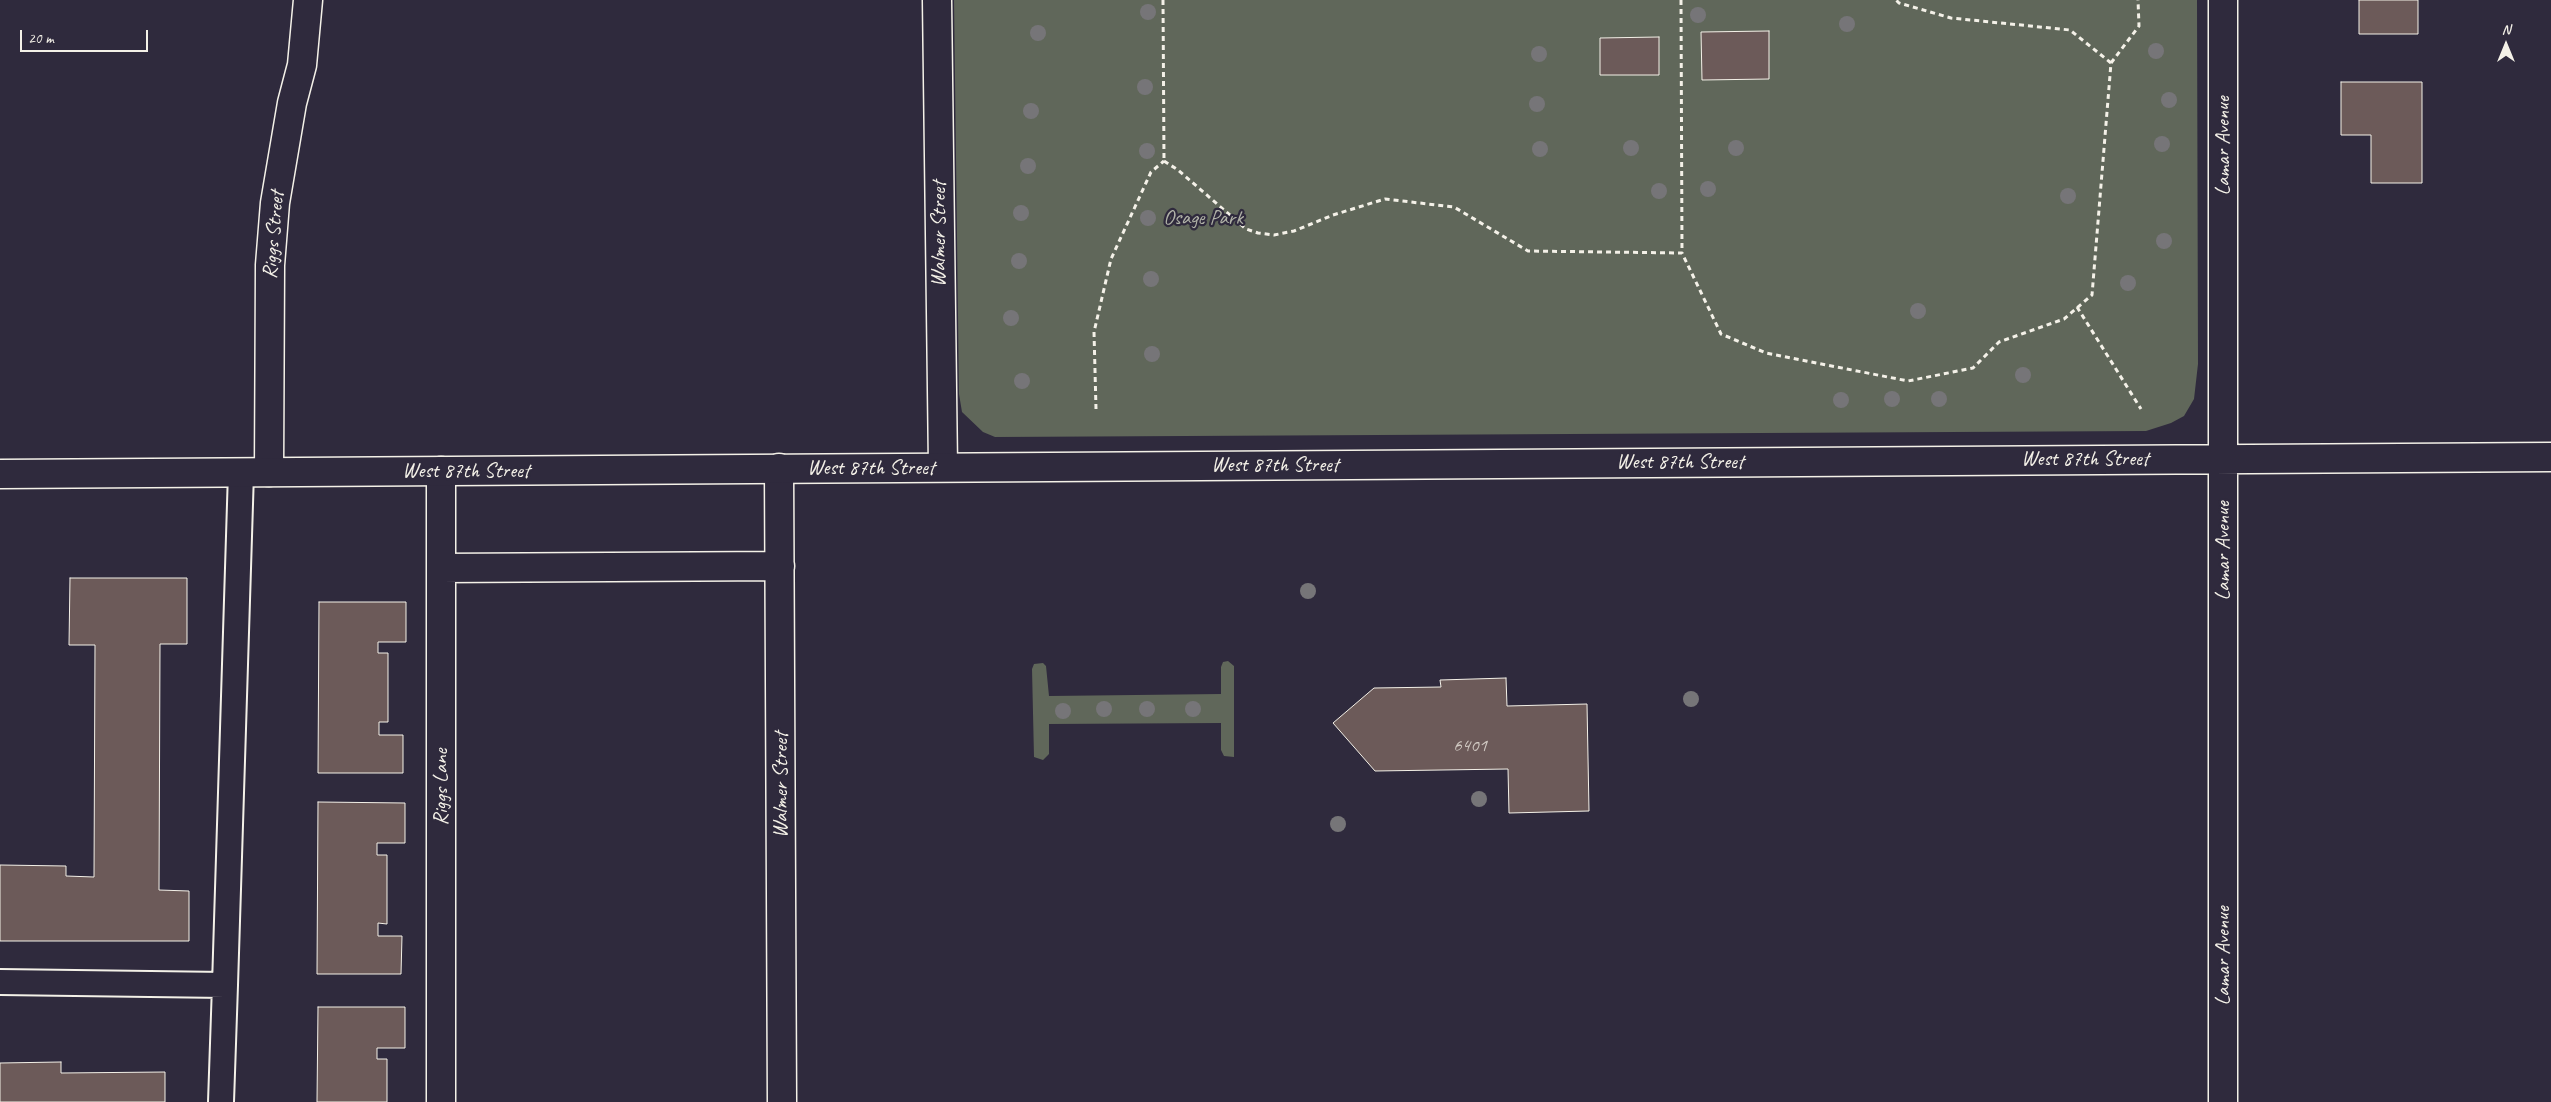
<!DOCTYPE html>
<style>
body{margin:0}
#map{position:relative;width:2551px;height:1102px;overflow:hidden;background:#2f2a3d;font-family:Caveat,sans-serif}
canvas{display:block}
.north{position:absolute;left:2481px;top:20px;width:50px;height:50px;-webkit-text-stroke:4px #2f2a3d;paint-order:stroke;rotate:0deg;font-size:14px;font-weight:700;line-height:20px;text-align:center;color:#f4f1e8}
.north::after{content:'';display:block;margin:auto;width:18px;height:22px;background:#f4f1e8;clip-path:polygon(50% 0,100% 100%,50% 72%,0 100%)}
.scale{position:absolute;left:20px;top:30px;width:128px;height:22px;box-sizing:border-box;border:2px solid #f4f1e8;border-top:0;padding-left:6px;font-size:15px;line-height:18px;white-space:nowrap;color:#f4f1e8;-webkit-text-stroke:4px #2f2a3d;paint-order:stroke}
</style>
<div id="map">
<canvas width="2551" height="1102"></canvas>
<div class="north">N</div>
<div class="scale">20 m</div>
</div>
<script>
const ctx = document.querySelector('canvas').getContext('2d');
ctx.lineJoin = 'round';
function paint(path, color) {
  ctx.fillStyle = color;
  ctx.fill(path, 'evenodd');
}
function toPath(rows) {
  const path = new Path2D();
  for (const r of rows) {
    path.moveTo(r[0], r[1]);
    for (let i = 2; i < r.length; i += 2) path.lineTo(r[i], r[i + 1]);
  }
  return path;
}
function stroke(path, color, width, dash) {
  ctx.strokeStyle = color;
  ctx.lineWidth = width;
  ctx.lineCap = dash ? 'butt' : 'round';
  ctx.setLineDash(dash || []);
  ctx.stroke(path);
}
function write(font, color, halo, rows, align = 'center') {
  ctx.font = font + ' Caveat,sans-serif';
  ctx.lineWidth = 4.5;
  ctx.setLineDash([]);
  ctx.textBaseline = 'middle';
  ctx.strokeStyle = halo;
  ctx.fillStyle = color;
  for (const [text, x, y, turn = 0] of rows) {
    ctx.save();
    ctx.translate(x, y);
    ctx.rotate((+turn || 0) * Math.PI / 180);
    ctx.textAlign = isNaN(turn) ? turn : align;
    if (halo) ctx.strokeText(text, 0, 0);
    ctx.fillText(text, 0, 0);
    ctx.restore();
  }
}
paint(toPath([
 [954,0,2197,0,2198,364,2194,399,2184,416,2171,423,2146,431,995,437,983,432,962,412,959,394],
 [1228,661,1234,666,1234,757,1224,756,1221,750,1221,723,1049,724,1049,754,1043,760,1034,757,1032,669,1034,664,1043,663,1046,666,1049,696,1221,694,1221,667,1223,662]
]), '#60675a');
const building = toPath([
 [2359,0,2418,0,2418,34,2359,34,2359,0],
 [1769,31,1769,79,1702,80,1701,32,1769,31],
 [1659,37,1659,75,1600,75,1600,38,1659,37],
 [2341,82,2422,82,2422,183,2371,183,2371,135,2341,135,2341,82],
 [70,578,187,578,187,644,160,644,159,890,189,891,189,941,0,941,0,865,66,866,66,876,94,877,95,645,69,645,70,578],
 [319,602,406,602,406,642,378,642,378,653,388,653,388,722,379,722,379,735,403,735,403,773,318,773,319,602],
 [1506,678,1507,706,1587,704,1589,811,1509,813,1508,769,1375,771,1333,723,1374,688,1441,687,1440,680,1506,678],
 [318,802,405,803,405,843,377,843,377,855,387,855,387,924,378,923,378,936,402,936,401,974,317,974,318,802],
 [318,1007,405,1007,405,1048,377,1048,377,1059,387,1059,387,1102,317,1102,318,1007],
 [61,1062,61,1073,165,1072,165,1102,0,1102,0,1063,61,1062]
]);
paint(building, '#6c5a59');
stroke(building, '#f4f1e8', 1);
const service = toPath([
 [0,982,225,985,241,472],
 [221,1102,225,985]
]);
const minor = toPath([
 [937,0,943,467],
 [779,468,782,1102],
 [441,471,441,1102],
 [269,472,270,265,275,203,292,103,302,65,308,0],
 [441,568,780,566]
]);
const tertiary = toPath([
 [0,474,2551,457],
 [2223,1102,2223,0]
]);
stroke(service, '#f4f1e8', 28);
stroke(minor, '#f4f1e8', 31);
stroke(tertiary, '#f4f1e8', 31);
stroke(toPath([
 [1163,0,1164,161],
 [1681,0,1682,253],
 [2111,63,2139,26,2138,0],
 [1164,161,1178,170,1246,229,1258,233,1274,235,1294,231,1333,215,1385,199,1454,207,1528,251,1682,253,1721,334,1766,353,1908,381,1973,368,1999,342,2064,319,2092,295,2111,63,2070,30,1951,18,1899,3,1896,0],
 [2077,307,2141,409],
 [1096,409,1094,332,1111,259,1151,172,1164,161]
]), '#f4f1e8', 3, [5, 4]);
stroke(service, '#2f2a3d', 24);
stroke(minor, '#2f2a3d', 28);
stroke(tertiary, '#2f2a3d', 28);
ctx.fillStyle = '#767578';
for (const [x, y] of [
 [1148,12],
 [1698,15],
 [1847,24],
 [1038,33],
 [2156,51],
 [1539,54],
 [1145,87],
 [2169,100],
 [1537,104],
 [1031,111],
 [2162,144],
 [1631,148],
 [1736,148],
 [1540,149],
 [1147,151],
 [1028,166],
 [1708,189],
 [1659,191],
 [2068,196],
 [1021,213],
 [1148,218],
 [2164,241],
 [1019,261],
 [1151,279],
 [2128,283],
 [1918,311],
 [1011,318],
 [1152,354],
 [2023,375],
 [1022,381],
 [1892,399],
 [1939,399],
 [1841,400],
 [1308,591],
 [1691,699],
 [1104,709],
 [1147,709],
 [1193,709],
 [1063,711],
 [1479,799],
 [1338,824]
]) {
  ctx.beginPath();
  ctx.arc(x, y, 8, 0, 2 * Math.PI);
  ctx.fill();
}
write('19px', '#d2cbc4', null, [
 ["6401",1470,746]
]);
write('21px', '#f4f1e8', '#2f2a3d', [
 ["Lamar Avenue",2223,146,-90],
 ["Walmer Street",939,234,-90],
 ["Riggs Street",274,235,-85],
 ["West 87th Street",2085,459],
 ["West 87th Street",1680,462],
 ["West 87th Street",1275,465],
 ["West 87th Street",871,468],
 ["West 87th Street",466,471],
 ["Lamar Avenue",2223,551,-90],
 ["Walmer Street",781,785,-90],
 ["Riggs Lane",441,787,-90],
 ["Lamar Avenue",2223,956,-90]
]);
write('21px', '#b1b3a8', '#2f2a3d', [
 ["Osage Park",1203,218]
]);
</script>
